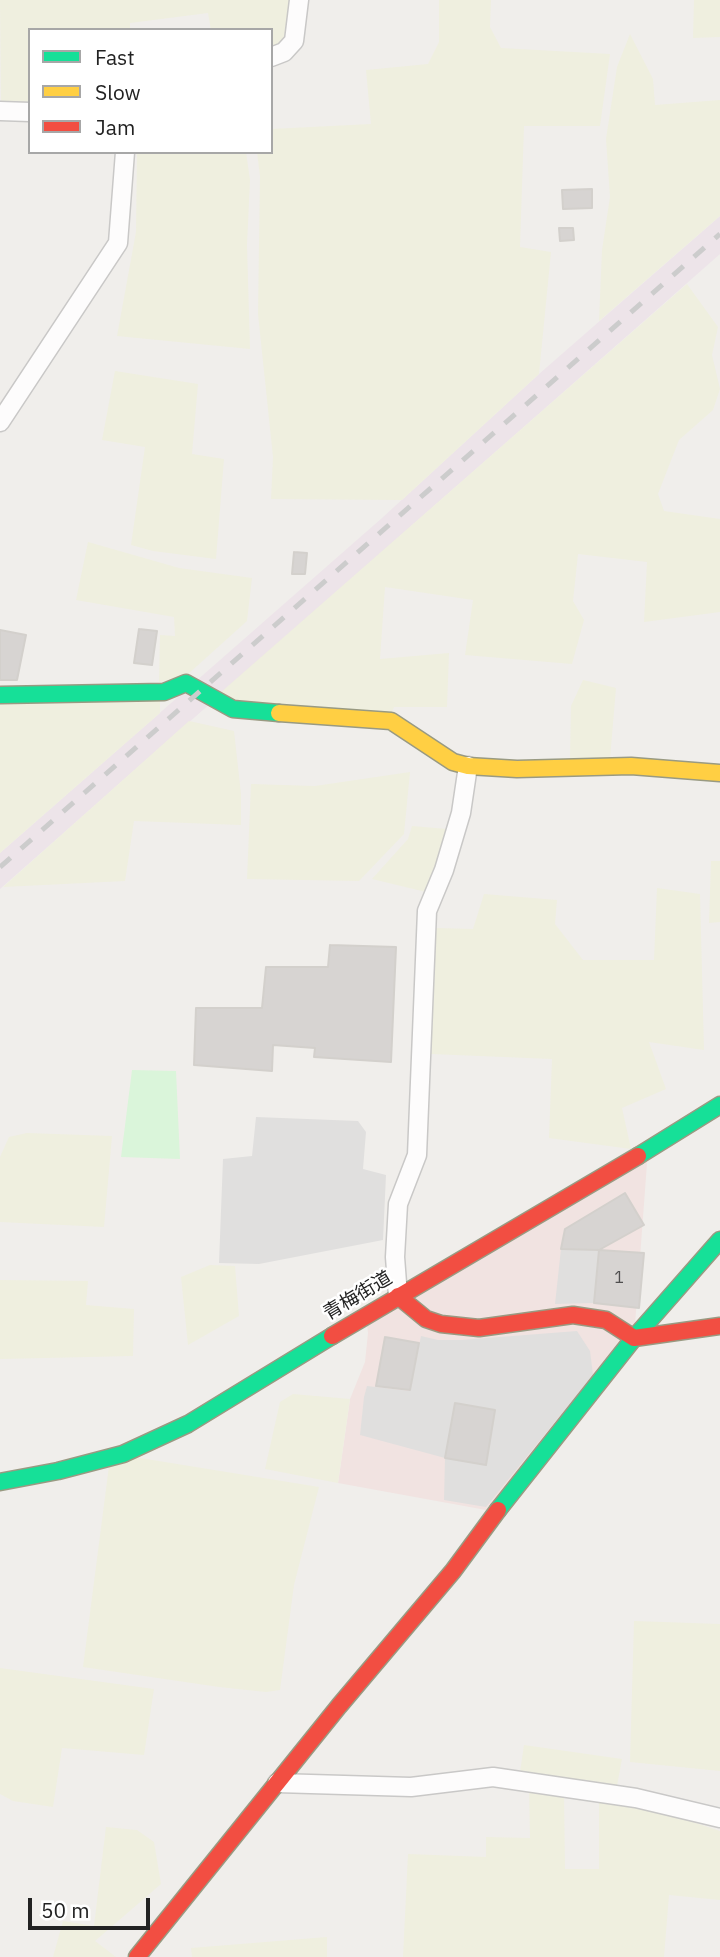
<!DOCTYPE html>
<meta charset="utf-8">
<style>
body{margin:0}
#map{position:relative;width:720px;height:1957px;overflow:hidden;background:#f0eeeb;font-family:"IBM Plex Sans",sans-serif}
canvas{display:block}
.legend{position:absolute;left:28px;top:28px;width:245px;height:126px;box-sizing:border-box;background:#fff;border:2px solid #a7a7a7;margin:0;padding:9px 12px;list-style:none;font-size:21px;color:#222}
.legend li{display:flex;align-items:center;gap:14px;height:35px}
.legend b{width:35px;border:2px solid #a7a7a7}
.scale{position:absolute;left:28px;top:1898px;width:122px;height:32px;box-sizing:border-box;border:4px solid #222;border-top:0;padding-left:9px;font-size:21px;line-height:24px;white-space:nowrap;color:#222;-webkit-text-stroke:5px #fff;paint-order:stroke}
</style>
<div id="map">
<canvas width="720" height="1957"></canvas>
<ul class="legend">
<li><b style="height:9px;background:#16e098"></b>Fast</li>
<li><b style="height:9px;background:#ffcf43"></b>Slow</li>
<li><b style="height:9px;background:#f24e42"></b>Jam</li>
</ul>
<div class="scale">50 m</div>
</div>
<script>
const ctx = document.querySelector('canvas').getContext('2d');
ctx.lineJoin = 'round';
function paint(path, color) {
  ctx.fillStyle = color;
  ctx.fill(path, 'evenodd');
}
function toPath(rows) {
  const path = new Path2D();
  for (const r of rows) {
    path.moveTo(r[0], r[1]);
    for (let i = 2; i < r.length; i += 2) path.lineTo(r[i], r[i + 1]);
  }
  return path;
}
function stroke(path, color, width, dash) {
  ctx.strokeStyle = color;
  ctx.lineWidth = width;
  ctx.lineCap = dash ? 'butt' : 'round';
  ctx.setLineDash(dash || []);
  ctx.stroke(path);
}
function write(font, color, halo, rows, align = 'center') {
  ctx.font = font + ' "IBM Plex Sans","Noto Sans JP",sans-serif';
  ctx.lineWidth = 5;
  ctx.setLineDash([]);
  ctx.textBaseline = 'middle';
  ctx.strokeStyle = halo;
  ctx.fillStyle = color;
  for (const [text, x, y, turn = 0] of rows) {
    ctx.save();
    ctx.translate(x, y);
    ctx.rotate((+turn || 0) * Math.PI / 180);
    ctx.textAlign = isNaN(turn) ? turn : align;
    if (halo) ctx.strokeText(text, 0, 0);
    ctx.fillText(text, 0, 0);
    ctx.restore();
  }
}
paint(toPath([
 [648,1150,634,1338,486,1510,338,1483,350,1399,365,1362,368,1333,366,1316]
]), '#f1e3e1');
paint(toPath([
 [720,216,720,254,0,889,0,853,382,518,539,374]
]), '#ede4e9');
paint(toPath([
 [0,0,289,0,285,36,271,51,271,30,211,30,208,13,130,23,130,30,30,30,30,102,1,101],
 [439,0,491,0,490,27,501,48,610,54,600,126,524,126,520,247,551,252,539,374,402,500,271,499,273,457,258,314,260,176,257,152,271,152,271,129,371,124,366,70,428,64,439,42],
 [694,0,720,0,720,37,693,38],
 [630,34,653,79,655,105,720,100,720,216,599,321,602,250,610,197,606,139,617,67],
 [137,152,246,152,250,180,247,245,250,349,117,336,136,232],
 [687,284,718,327,712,355,720,389,713,410,679,440,658,494,664,511,720,519,720,612,644,622,647,562,578,554,573,601,584,620,572,664,465,655,473,600,385,587,380,659,449,653,447,707,394,707,391,714,238,704,220,693],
 [115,371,198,384,192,454,224,459,216,559,153,551,131,545,145,447,102,440],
 [88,542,179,568,252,578,247,621,187,675,159,682,160,635,175,636,174,617,76,600],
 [583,680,616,688,610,759,570,758,571,706],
 [160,699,160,713,0,853,0,703],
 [189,721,234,731,241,794,241,825,134,821,125,881,3,887],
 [410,772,404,834,359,881,247,879,251,784,315,786],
 [412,826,447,829,426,892,372,879,408,839],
 [711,861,720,861,720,922,709,923],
 [657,888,700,894,704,1050,649,1042,666,1089,622,1108,631,1149,549,1138,552,1059,431,1054,436,928,473,929,484,894,557,900,555,924,583,960,654,960],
 [27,1133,112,1136,104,1227,0,1222,0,1157,9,1137],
 [210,1265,235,1266,239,1316,188,1345,181,1277],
 [0,1280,88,1281,86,1305,134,1309,133,1356,0,1359],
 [293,1394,350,1399,338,1483,265,1469,280,1402],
 [134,1457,319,1487,294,1585,280,1690,266,1692,219,1687,83,1667,109,1466],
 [634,1621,720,1624,720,1771,630,1762],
 [0,1668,154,1689,144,1755,62,1748,53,1807,13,1801,0,1794],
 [524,1745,622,1759,616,1791,520,1772],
 [529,1787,564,1792,565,1869,599,1869,599,1799,678,1817,720,1831,720,1900,669,1895,664,1957,403,1957,408,1854,486,1857,486,1837,530,1838],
 [106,1827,137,1830,154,1842,161,1884,95,1941,116,1957,53,1957,63,1921,94,1926],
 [327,1937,327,1957,192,1957,191,1948]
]), '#efefdf');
paint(toPath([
 [132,1070,176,1071,180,1159,121,1157]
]), '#daf5da');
paint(toPath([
 [256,1117,358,1121,366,1132,363,1169,386,1175,383,1240,259,1264,219,1263,223,1159,252,1156],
 [561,1249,599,1250,594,1303,555,1304],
 [577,1331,590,1351,593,1375,486,1507,444,1500,445,1458,360,1435,364,1397,367,1386,410,1391,421,1336,438,1340,461,1340],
 [455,1403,495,1411,486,1465,446,1458]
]), '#e0dfde');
const building = toPath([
 [592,189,592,208,563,209,562,190,592,189],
 [559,228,573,228,574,240,560,241,559,228],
 [294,552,307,553,305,574,292,574,294,552],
 [139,629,157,631,152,665,134,663,139,629],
 [0,630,26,635,17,680,0,680,0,630],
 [330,945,396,947,391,1062,314,1057,315,1048,273,1045,272,1071,194,1065,196,1008,262,1008,266,967,328,967,330,945],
 [625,1193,644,1225,599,1250,561,1249,565,1229,625,1193],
 [599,1250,644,1253,639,1308,594,1303,599,1250],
 [385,1337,419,1343,410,1390,376,1386,385,1337],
 [455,1403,495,1410,486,1465,445,1458,455,1403]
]);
paint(building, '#d7d4d2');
stroke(building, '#d3d0cc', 2);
const street = toPath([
 [271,57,284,52,294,41,299,0],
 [0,111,30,112],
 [0,422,118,243,125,152],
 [398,1296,395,1257,398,1204,417,1155,427,911,444,870,461,813,468,766],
 [277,1783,411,1787,493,1777,636,1798,720,1818]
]);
const fast = toPath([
 [0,695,164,692,186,683,233,709,279,713],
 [638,1156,720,1105],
 [0,1482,58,1471,123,1454,188,1424,332,1336],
 [498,1510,634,1338,720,1240]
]);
const slow = toPath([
 [279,713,391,721,453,762,468,766,517,769,631,766,720,773]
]);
const jam = toPath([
 [398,1296,426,1319,441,1324,479,1328,573,1315,606,1320,634,1338,720,1326],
 [332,1336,638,1156],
 [137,1957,339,1706,453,1571,498,1510]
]);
stroke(street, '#c9c8c7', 21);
stroke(fast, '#999a82', 19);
stroke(slow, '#999a82', 19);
stroke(jam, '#999a82', 19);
stroke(street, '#fdfcfc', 18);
stroke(fast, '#16e098', 16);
stroke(slow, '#ffcf43', 16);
stroke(jam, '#f24e42', 16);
stroke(toPath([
 [0,867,720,234]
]), '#ccc', 5, [14, 14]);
write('16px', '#4f4e4e', null, [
 ["1",619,1278]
]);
write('19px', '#222', '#fff', [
 ["青梅街道",358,1296,-31]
]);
</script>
